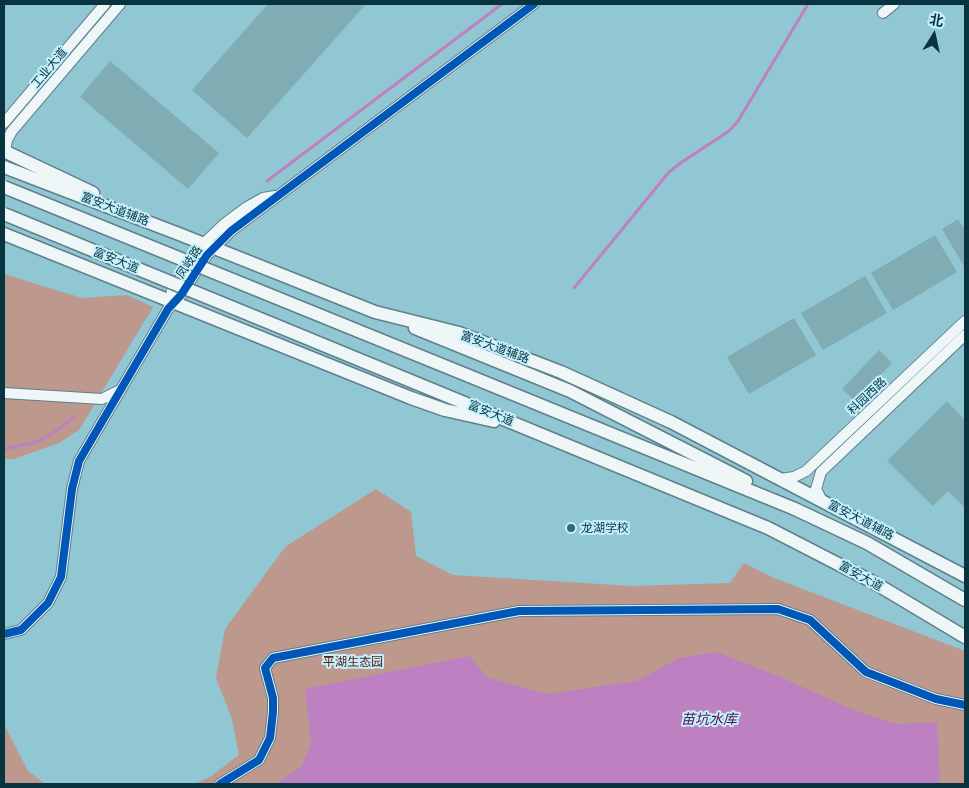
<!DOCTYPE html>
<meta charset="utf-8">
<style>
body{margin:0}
#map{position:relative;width:969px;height:788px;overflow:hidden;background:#91c6d3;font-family:Commissioner,"Noto Sans SC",sans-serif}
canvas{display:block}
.frame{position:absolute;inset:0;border:5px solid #07343e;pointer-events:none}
.north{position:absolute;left:909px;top:10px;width:50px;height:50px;-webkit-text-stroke:4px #c3f0fc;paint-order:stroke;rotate:10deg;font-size:14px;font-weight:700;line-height:20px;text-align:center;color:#07343e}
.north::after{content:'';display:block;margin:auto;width:18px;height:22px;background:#07343e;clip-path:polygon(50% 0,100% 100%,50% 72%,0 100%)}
</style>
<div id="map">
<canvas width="969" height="788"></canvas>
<div class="frame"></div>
<div class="north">北</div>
</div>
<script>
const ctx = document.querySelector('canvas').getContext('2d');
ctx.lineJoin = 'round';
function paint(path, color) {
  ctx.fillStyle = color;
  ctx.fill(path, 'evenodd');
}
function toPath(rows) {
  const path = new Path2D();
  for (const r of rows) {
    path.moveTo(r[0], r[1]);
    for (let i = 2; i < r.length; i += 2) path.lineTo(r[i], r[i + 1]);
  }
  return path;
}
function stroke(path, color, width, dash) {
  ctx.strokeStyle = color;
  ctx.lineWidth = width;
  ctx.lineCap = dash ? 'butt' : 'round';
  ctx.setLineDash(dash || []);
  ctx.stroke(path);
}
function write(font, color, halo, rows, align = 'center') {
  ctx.font = font + ' Commissioner,"Noto Sans SC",sans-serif';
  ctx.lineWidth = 4;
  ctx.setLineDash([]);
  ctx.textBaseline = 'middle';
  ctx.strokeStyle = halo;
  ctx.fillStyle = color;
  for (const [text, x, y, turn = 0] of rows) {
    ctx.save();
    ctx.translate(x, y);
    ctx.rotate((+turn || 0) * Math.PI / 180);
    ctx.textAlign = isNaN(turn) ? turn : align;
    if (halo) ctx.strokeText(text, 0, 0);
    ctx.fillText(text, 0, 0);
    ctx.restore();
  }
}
paint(toPath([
 [4,274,82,298,127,295,153,307,79,430,59,443,14,459,4,459],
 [376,489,411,512,416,556,453,575,632,586,730,583,744,563,774,578,965,651,965,784,194,784,210,777,239,755,232,719,216,678,225,629,285,547],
 [4,724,28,771,45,784,4,784]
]), '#bc988d');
paint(toPath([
 [716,652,778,676,856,711,896,724,937,722,940,784,276,784,301,767,311,744,305,689,469,656,488,678,547,694,637,681,679,658]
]), '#bd81c1');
stroke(toPath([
 [267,181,502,4],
 [574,288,669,172,682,162,729,131,738,121,808,4],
 [4,449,36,442,58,430,73,417]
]), '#bd81c1', 3);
paint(toPath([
 [268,4,366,4,247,138,192,90],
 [110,61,219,153,188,189,80,97],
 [958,219,965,230,965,268,942,229],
 [935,235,957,272,893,310,871,273],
 [865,276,887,313,823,350,801,313],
 [794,318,816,355,749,394,727,357],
 [879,350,892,363,855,401,842,389],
 [947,401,965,420,965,508,948,491,933,506,887,461]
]), '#80adb3');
const minor = toPath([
 [883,13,894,4],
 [4,123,105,4],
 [5,152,7,140,12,131,120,4],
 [169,306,172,290,204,243,224,224,247,207,263,198,275,196],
 [4,393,102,399,118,391],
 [781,479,794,477,806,471,965,321],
 [821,499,816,489,821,472,965,335],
 [4,634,21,630,48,603,61,577,72,489,79,461,168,309,181,295,207,255,231,231,534,4],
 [220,784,259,760,270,738,273,712,273,698,265,668,273,658,519,611,778,609,810,620,866,672,936,699,965,705]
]);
const major = toPath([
 [4,151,93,193],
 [4,167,179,234,375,312,459,333,561,372,671,422,965,576],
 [4,234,411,398,445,410,494,421],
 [275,325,768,528,873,582,965,637],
 [415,328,570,391,746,481],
 [474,378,795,509,867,543,965,600]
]);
stroke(minor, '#5e8089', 12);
stroke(major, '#5e8089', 15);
stroke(minor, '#eef6f8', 10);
stroke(major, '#eef6f8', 12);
const majorBridge = toPath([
 [4,187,474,378],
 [4,214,275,325]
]);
stroke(majorBridge, '#5e8089', 15, []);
stroke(majorBridge, '#eef6f8', 12);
stroke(toPath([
 [4,634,21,630,48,603,61,577,72,489,79,461,168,309,181,295,207,255,231,231,534,4],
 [220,784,259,760,270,738,273,712,273,698,265,668,273,658,519,611,778,609,810,620,866,672,936,699,965,705]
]), '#0057b8', 8);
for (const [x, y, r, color] of [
 [571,528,5,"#376772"]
]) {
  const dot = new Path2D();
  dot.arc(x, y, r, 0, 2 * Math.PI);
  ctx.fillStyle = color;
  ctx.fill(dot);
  stroke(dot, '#c3f0fc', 2);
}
write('12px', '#07343e', '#c3f0fc', [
 ["工业大道",49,68,-50],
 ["富安大道辅路",115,209,21],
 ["富安大道",116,260,22],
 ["凤岐路",189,262,-56],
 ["富安大道辅路",495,347,20],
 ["科园西路",867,396,-43],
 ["富安大道",491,413,22],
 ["富安大道辅路",861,520,27],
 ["富安大道",861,576,29]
]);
write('12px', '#07343e', '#c3f0fc', [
 ["龙湖学校",581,528]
], 'left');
write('12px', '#552214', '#c3f0fc', [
 ["平湖生态园",353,662]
]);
write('italic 14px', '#57124b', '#c3f0fc', [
 ["苗坑水库",709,719]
]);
</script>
